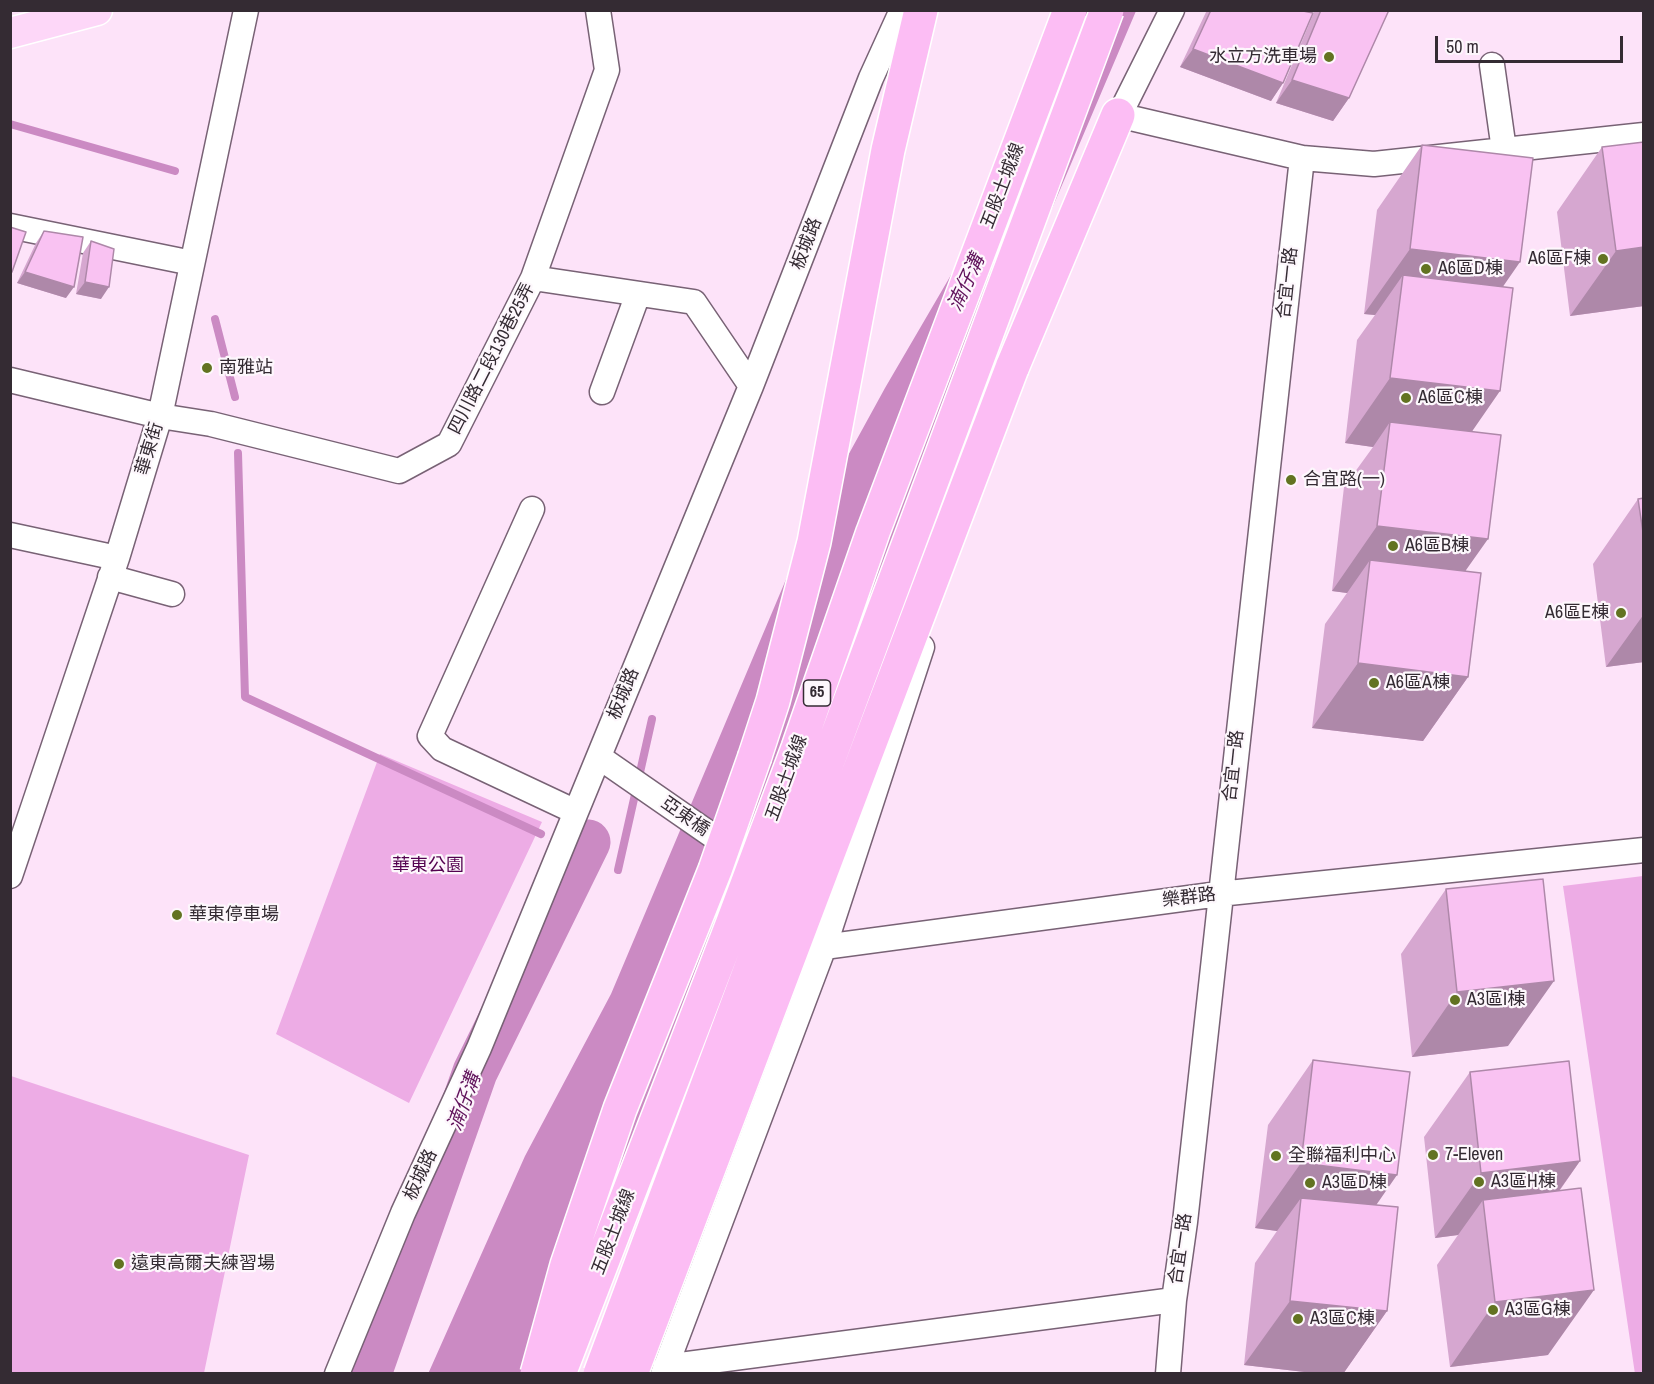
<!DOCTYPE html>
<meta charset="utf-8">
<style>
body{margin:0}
#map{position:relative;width:1654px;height:1384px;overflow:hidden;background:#fde3f9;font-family:"Archivo Narrow",sans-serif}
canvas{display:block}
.frame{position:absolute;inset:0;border:12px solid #342b33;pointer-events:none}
.scale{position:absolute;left:1435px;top:36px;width:188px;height:27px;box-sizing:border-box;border:3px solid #342b33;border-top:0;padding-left:8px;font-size:18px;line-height:21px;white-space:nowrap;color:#342b33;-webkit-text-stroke:4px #fdf7fc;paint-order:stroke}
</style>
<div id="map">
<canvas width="1654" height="1384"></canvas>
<div class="frame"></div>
<div class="scale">50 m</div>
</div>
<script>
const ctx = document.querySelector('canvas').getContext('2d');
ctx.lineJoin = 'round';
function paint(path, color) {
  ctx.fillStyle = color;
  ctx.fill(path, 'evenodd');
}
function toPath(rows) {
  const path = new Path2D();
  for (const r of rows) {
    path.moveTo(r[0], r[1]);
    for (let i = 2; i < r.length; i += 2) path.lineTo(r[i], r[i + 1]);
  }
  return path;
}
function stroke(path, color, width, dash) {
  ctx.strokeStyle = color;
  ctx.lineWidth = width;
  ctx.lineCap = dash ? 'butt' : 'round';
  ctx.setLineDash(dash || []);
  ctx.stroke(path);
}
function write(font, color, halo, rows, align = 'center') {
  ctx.font = font + ' "Archivo Narrow","Noto Sans TC",sans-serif';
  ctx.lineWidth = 4.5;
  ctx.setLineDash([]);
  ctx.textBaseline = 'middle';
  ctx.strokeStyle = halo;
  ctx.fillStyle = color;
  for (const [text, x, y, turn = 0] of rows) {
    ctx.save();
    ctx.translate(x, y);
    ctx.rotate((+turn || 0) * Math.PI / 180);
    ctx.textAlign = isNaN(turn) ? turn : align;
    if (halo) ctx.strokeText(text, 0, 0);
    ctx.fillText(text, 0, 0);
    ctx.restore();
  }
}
paint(toPath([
 [380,754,542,822,409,1103,276,1034],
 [1643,876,1644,1373,1635,1374,1563,886],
 [11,1076,249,1155,204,1373,11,1373]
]), '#edace5');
paint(toPath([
 [1056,11,1136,11,912,538,860,689,712,939,617,1270,574,1373,428,1374,525,1156,611,994,806,532,885,388,965,251]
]), '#cb8ac3');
stroke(toPath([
 [10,124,175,171],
 [215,319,235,397],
 [238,453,245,697,541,834],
 [618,870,652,719]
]), '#cb8ac3', 8);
stroke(toPath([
 [369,1374,475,1072,588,842]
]), '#cb8ac3', 45);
const minor = toPath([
 [1492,65,1504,150],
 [1118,115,1302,158,1374,164,1644,135],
 [1112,130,1172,10],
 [10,226,192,263],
 [533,278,694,302,751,386],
 [10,380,160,416,211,424,399,471,449,444,533,278,607,70,598,10],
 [602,392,638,294],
 [532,509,430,736,442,749,576,812],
 [10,535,117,558],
 [110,577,172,594],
 [599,757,736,852],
 [10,876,117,558,160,416,246,10],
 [817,937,824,947,1219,894,1644,850],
 [665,1367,1174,1300],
 [337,1374,403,1213,479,1048,751,386,871,78,902,10],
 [663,1374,824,947,922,647],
 [1168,1374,1174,1300,1185,1222,1302,158]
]);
const major = toPath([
 [10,33,97,10]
]);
const highway = toPath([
 [1012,368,1118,115],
 [755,756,773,701,814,542,888,150,921,10]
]);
stroke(minor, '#786275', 27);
stroke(major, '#fff', 33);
stroke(highway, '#fff', 36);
stroke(minor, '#fff', 24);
stroke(major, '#fdd7f8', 30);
stroke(highway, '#fcbdf4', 33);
const highwayBridge = toPath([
 [537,1374,567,1265,620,1109,715,870,755,756],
 [559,1374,732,925,798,748,873,532,1070,10],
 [600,1374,1107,10],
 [631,1374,1012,368]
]);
stroke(highwayBridge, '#fff', 36, []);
stroke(highwayBridge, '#fcbdf4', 33);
paint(toPath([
 [1207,10,1313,10,1283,83,1271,101,1180,67],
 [1315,10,1389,10,1349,98,1333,121,1276,103],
 [1644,142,1644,306,1570,316,1557,212,1602,147],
 [1422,145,1503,287,1472,432,1466,571,1468,677,1423,741,1312,728,1325,624,1347,593,1332,591,1344,487,1373,447,1345,443,1357,340,1375,315,1364,314,1377,210],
 [44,231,66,298,17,283,36,243],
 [91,241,101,299,76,294,83,253],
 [1644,498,1644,662,1606,667,1593,564,1638,499],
 [1446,889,1508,1046,1412,1057,1401,954],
 [1313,1060,1376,1205,1387,1311,1343,1374,1322,1374,1244,1365,1255,1263,1277,1231,1255,1228,1268,1125],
 [1470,1072,1580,1161,1560,1190,1548,1355,1450,1367,1437,1265,1458,1235,1435,1238,1424,1137]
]), '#d6a7d0');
paint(toPath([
 [1193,49,1283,83,1271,101,1180,67],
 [1292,80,1349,98,1333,121,1276,103],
 [1644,247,1644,306,1570,316,1616,251],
 [1410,249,1520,262,1475,327,1403,275,1375,315,1364,314],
 [25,272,74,287,66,298,17,283],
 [85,282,109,287,101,299,76,294],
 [1390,378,1500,391,1455,456,1390,422,1373,447,1345,443],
 [1377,526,1488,539,1442,604,1370,560,1347,593,1332,591],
 [1644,614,1644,662,1606,667],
 [1358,663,1468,677,1423,741,1312,728],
 [1554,981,1508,1046,1412,1057,1457,992],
 [1580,1161,1534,1226,1483,1200,1458,1235,1435,1238,1481,1173],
 [1301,1163,1397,1175,1352,1240,1301,1198,1277,1231,1255,1228],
 [1594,1290,1548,1355,1450,1367,1495,1302],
 [1290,1301,1387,1311,1343,1374,1322,1374,1244,1365]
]), '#ae88a9');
const building = toPath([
 [1211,10,1298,10,1313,13,1283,83,1193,49,1211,10],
 [1321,10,1389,10,1349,98,1292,80,1321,10],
 [1644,142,1644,247,1616,251,1602,147,1644,142],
 [1422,145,1533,158,1520,262,1410,249,1422,145],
 [10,227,26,232,12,272,10,272,10,227],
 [44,231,83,237,74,287,25,272,44,231],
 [91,241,114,249,109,287,85,282,91,241],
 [1403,275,1513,288,1500,391,1390,378,1403,275],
 [1390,422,1501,435,1488,539,1377,526,1390,422],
 [1644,498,1644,539,1638,499,1644,498],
 [1370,560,1481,573,1468,677,1358,663,1370,560],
 [1543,879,1554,981,1457,992,1446,889,1543,879],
 [1313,1060,1410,1072,1397,1175,1301,1163,1313,1060],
 [1569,1061,1580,1161,1481,1173,1470,1072,1569,1061],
 [1581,1188,1594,1290,1495,1302,1483,1200,1581,1188],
 [1301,1198,1398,1207,1387,1311,1290,1301,1301,1198]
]);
paint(building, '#f9c2f2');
stroke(building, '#ae88a9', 1.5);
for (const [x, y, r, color] of [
 [1329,57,6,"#627321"],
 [1603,259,6,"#627321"],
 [1426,269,6,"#627321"],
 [207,368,6,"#627321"],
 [1406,398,6,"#627321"],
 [1291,480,6,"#627321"],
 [1393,546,6,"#627321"],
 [1621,613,6,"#627321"],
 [1374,683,6,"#627321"],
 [177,915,6,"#627321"],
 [1455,1000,6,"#627321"],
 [1433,1155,6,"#627321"],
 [1276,1156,6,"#627321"],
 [1479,1182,6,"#627321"],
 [1310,1183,6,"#627321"],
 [119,1264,6,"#627321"],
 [1493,1310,6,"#627321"],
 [1298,1319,6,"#627321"]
]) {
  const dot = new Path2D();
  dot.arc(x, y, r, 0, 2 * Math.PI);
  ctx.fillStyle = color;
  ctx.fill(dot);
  stroke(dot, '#fdf7fc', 2);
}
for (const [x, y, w] of [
 [817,693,27]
]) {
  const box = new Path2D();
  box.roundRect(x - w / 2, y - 13, w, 26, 4.5);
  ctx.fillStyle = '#fdf7fc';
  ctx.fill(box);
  stroke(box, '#342b33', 1.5);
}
write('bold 16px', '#342b33', null, [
 ["65",817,693]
]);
write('18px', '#342b33', '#fdf7fc', [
 ["水立方洗車場",1317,57,"right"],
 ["A6區F棟",1591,259,"right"],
 ["A6區D棟",1438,269],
 ["南雅站",219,368],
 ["A6區C棟",1418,398],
 ["合宜路(一)",1303,480],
 ["A6區B棟",1405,546],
 ["A6區E棟",1609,613,"right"],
 ["A6區A棟",1386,683],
 ["華東停車場",189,915],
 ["A3區I棟",1467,1000],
 ["7-Eleven",1445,1155],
 ["全聯福利中心",1288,1156],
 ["A3區H棟",1491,1182],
 ["A3區D棟",1322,1183],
 ["遠東高爾夫練習場",131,1264],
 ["A3區G棟",1505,1310],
 ["A3區C棟",1310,1319]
], 'left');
write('18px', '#342b33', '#fdf7fc', [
 ["五股土城線",1003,186,-69],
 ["板城路",807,244,-69],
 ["合宜一路",1288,283,-84],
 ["四川路二段130巷25弄",492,359,-63],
 ["華東街",150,449,-73],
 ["板城路",624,694,-68],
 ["合宜一路",1234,766,-84],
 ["五股土城線",787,778,-70],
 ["亞東橋",685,817,35],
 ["樂群路",1189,898,-7],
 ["板城路",421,1175,-65],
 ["五股土城線",614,1232,-69],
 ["合宜一路",1181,1249,-82]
]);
write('18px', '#540250', '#fdf7fc', [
 ["華東公園",428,866]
]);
write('italic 20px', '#61135c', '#fdf7fc', [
 ["湳仔溝",967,283,-65],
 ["湳仔溝",465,1102,-70]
]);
</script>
